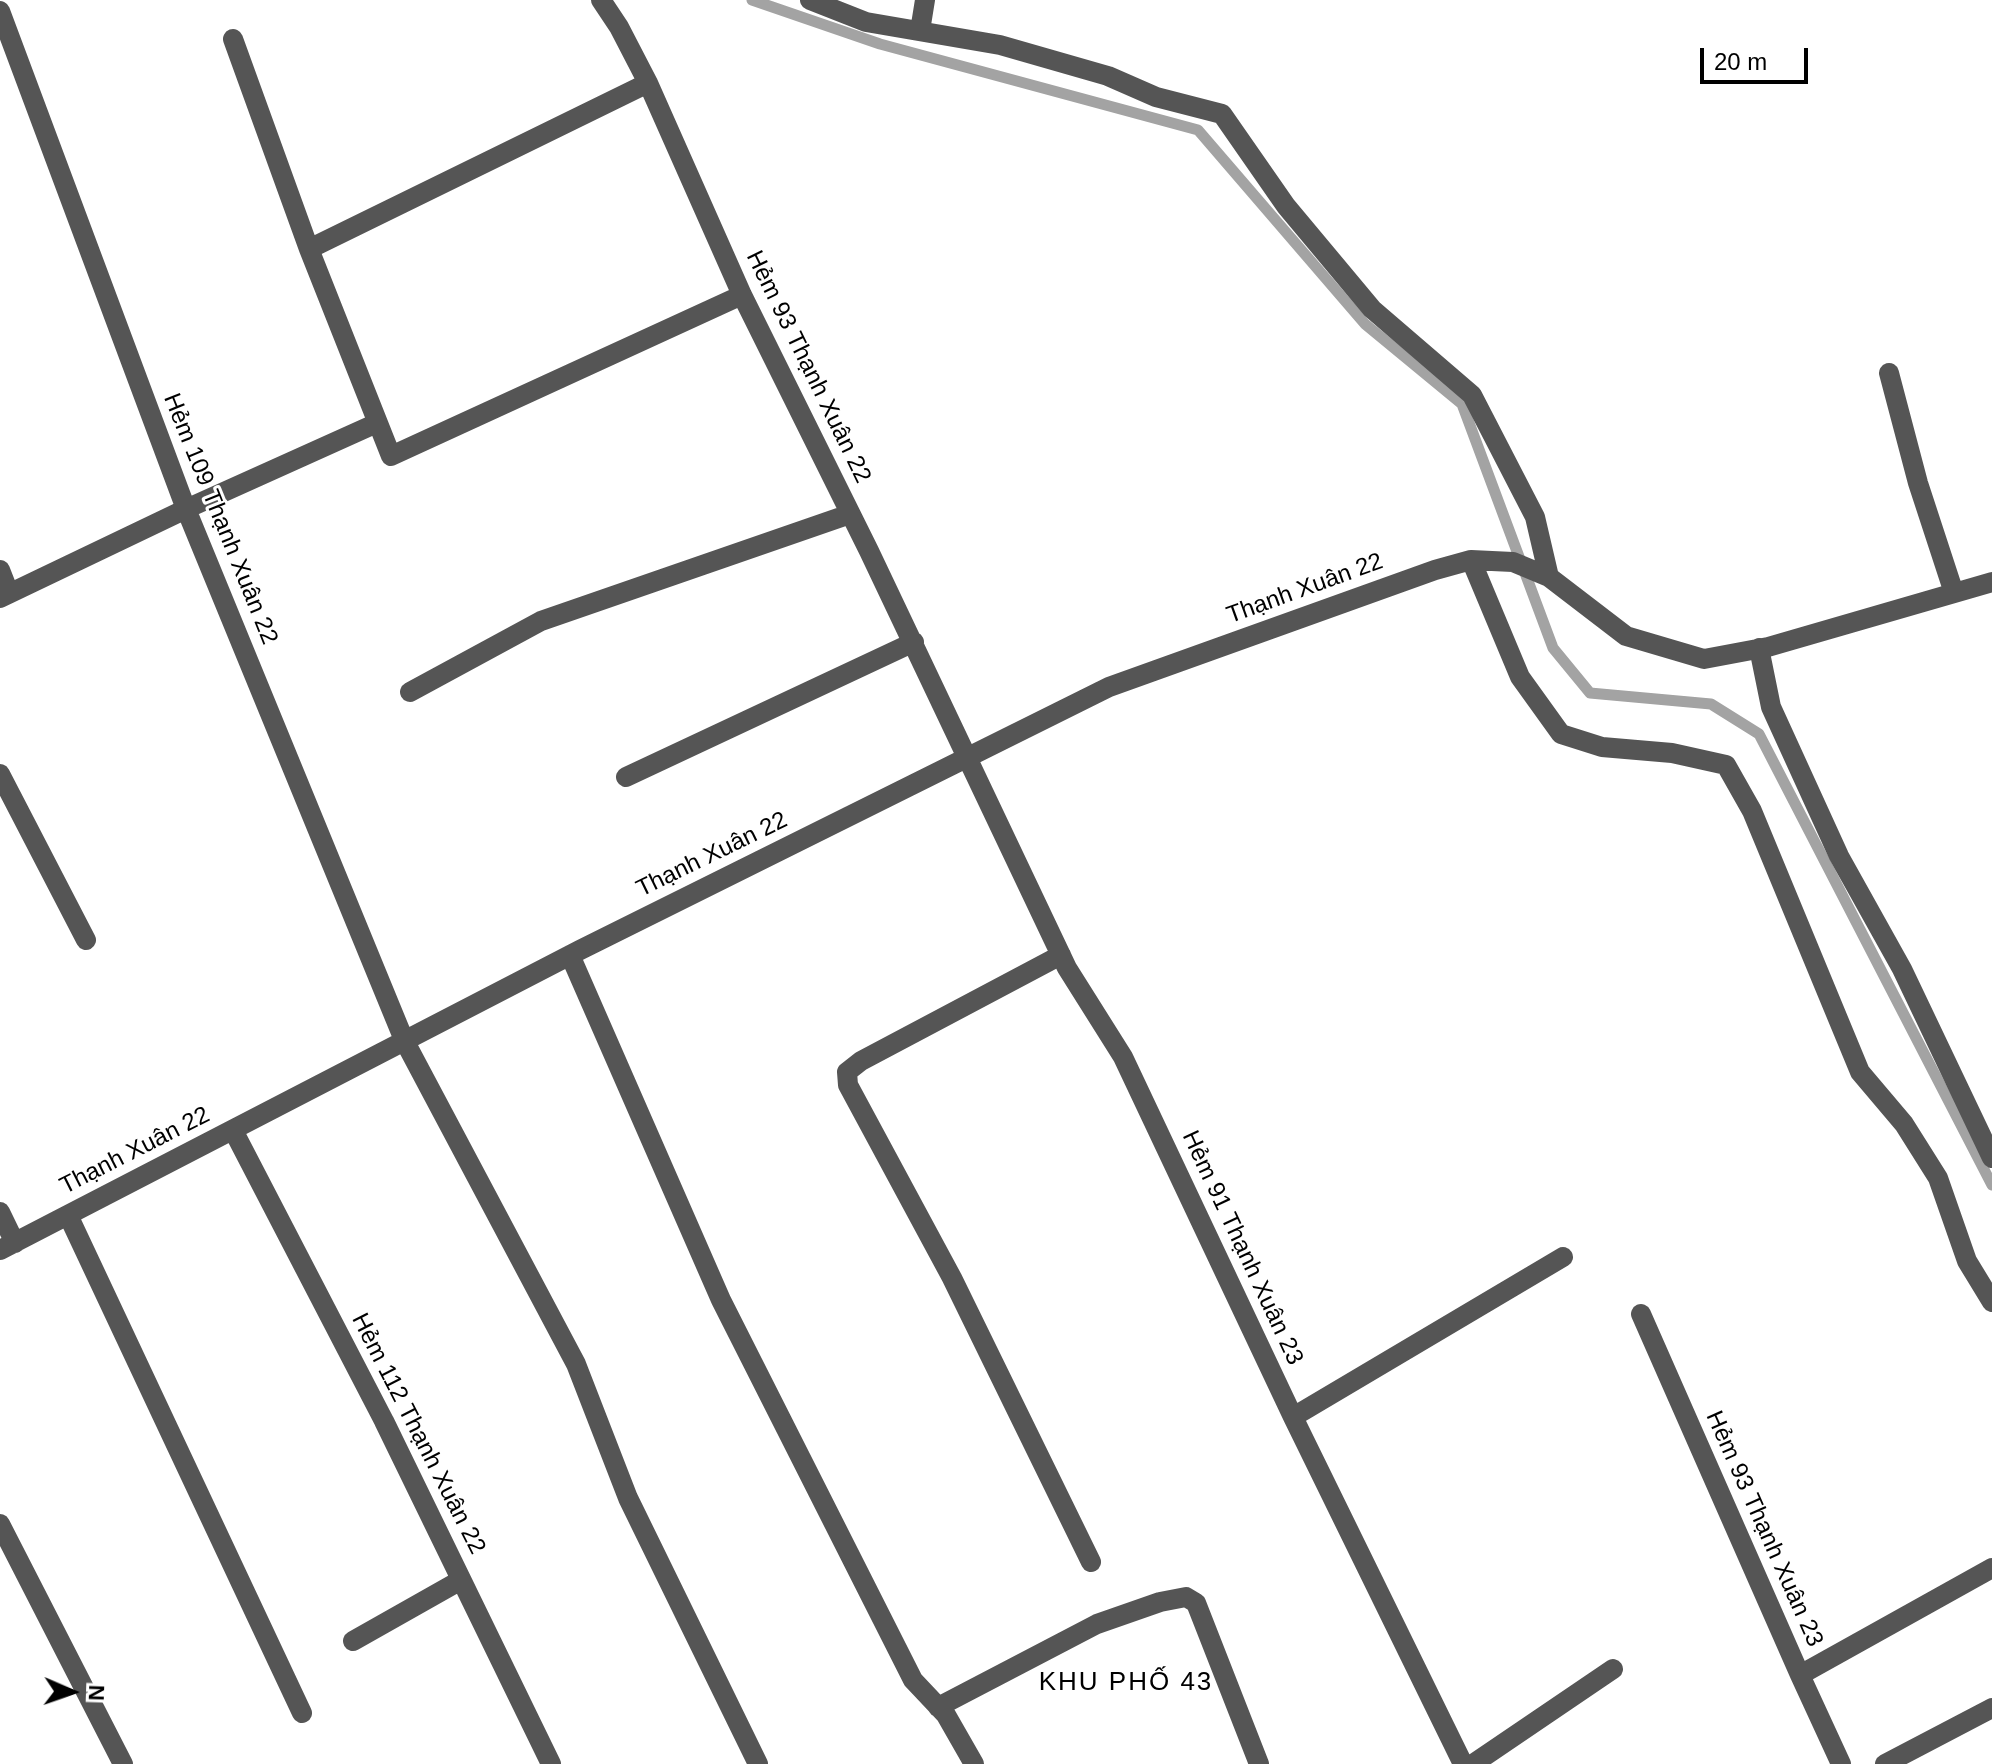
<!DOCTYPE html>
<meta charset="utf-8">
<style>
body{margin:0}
#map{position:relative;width:1992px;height:1764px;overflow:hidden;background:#fff;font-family:Arial,sans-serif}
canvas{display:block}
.north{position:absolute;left:32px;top:1652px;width:80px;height:80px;-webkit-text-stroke:6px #fff;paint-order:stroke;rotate:92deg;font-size:22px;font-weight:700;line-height:32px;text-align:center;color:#000}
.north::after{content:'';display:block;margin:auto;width:28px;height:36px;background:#000;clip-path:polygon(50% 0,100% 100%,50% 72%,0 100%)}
.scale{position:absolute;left:1700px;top:48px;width:108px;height:36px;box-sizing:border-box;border:4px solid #000;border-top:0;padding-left:10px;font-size:24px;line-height:28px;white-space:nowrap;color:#000;-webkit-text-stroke:6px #fff;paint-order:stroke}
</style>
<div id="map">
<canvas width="1992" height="1764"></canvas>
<div class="north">N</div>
<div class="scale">20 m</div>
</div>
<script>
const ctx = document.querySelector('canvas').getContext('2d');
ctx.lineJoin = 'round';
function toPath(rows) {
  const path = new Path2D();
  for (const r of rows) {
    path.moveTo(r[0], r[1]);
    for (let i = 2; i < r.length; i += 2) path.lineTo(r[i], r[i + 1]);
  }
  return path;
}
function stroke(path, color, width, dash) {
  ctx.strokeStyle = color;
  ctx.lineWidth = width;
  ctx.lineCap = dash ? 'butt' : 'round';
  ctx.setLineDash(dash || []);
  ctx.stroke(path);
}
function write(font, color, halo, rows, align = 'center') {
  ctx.font = font + ' Arial,sans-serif';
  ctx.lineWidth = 6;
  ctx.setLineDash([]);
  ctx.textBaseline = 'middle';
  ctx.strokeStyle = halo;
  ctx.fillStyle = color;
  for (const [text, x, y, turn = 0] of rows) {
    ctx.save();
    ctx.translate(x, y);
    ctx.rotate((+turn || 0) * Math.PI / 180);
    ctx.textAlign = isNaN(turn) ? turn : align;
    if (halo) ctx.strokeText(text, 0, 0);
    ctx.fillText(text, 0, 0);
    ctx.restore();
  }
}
stroke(toPath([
 [752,0,880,44,1198,130,1365,324,1462,404,1553,648,1590,693,1711,704,1759,734,1992,1185]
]), '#a3a3a3', 11);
stroke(toPath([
 [601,0,619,27,648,83,742,295,869,551,1067,968,1123,1057,1293,1417,1463,1764],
 [810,0,866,22,1000,45,1108,76,1156,97,1222,114,1286,206,1372,309,1472,395,1535,517,1549,577],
 [0,11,186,509,404,1040,576,1364,628,1498,758,1764],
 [920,31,925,0],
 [233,39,309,249,391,456,742,295],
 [309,249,648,83],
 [1889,373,1918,483,1954,593],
 [1471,560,1520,677,1561,734,1602,747,1672,753,1726,765,1752,811,1860,1072,1904,1124,1938,1178,1967,1261,1992,1302],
 [0,570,9,593],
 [0,598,186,509,377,423],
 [1759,648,1771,707,1839,856,1902,969,1992,1158],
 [410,692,541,621,850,514],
 [0,774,86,940],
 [626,777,914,642],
 [570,955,721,1300,913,1680,946,1715,974,1764],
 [1061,955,861,1061,847,1072,848,1085,952,1278,1091,1562],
 [233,1130,384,1421,551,1764],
 [0,1212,15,1243],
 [68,1215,302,1713],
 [0,1250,580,950,1109,687,1435,570,1471,560,1513,562,1549,577,1626,636,1704,659,1768,647,1992,582],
 [1641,1314,1800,1675,1841,1764],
 [1293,1417,1563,1257],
 [0,1524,123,1764],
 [353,1641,461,1580],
 [1800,1675,1992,1568],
 [938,1707,1097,1624,1160,1602,1186,1597,1196,1603,1259,1764],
 [1473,1764,1613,1669],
 [1885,1764,1992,1708]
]), '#555', 20);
write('24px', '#000', '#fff', [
 ["Hẻm 93 Thạnh Xuân 22",808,367,64],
 ["Hẻm 109 Thạnh Xuân 22",220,519,68],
 ["Thạnh Xuân 22",1305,589,-20],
 ["Thạnh Xuân 22",712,855,-26],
 ["Thạnh Xuân 22",135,1151,-27],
 ["Hẻm 91 Thạnh Xuân 23",1242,1248,65],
 ["Hẻm 112 Thạnh Xuân 22",418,1434,63],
 ["Hẻm 93 Thạnh Xuân 23",1764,1529,66]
]);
ctx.letterSpacing = '2px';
write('26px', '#000', '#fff', [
 ["KHU PHỐ 43",1126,1683]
]);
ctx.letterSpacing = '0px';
</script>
